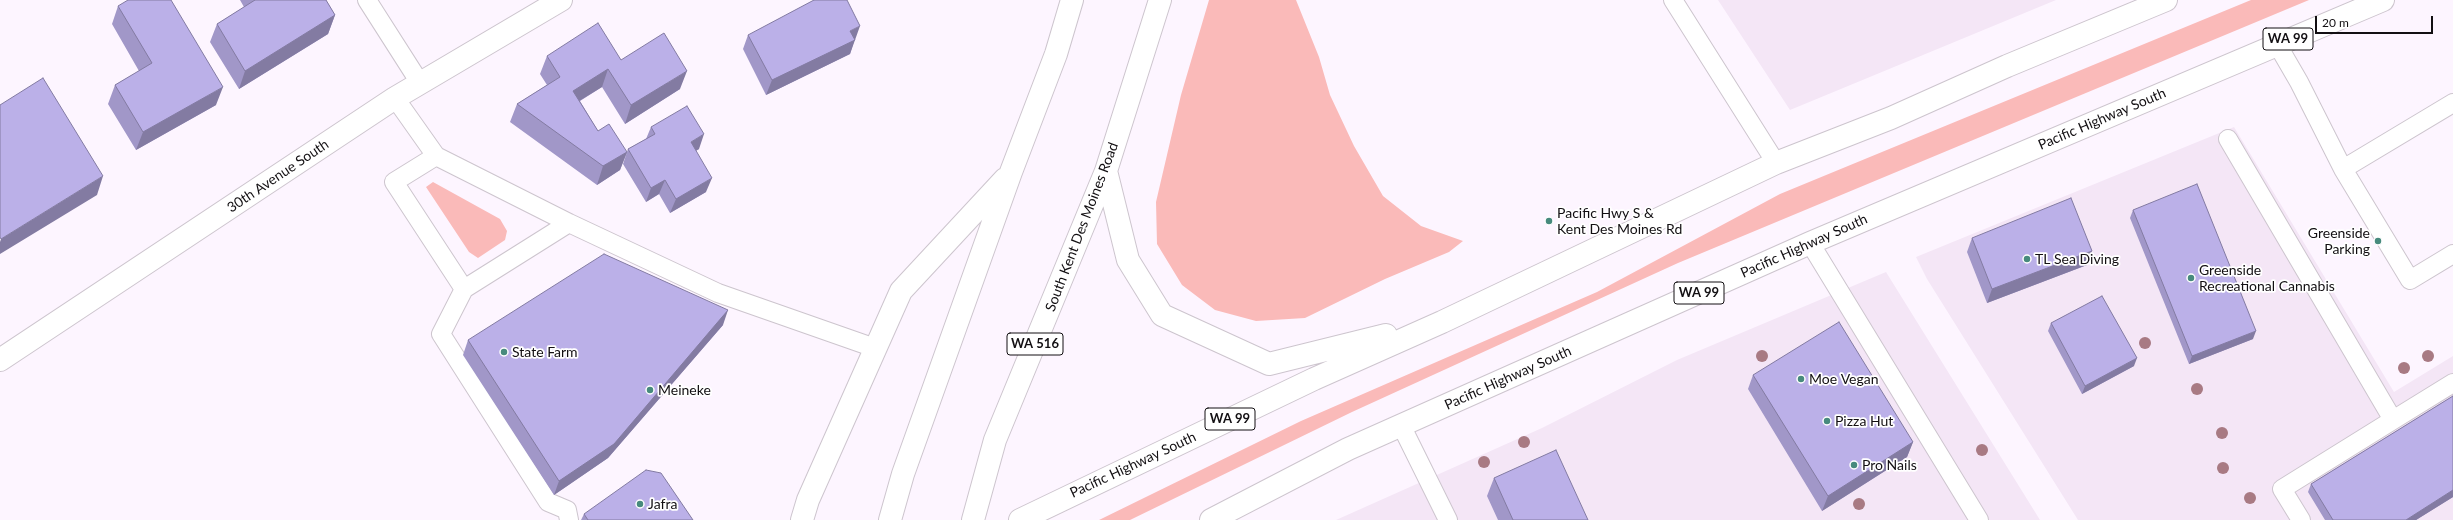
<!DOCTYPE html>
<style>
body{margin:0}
#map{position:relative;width:2453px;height:520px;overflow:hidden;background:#fdf5ff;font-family:Lato,sans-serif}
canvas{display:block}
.scale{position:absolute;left:2315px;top:16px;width:118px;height:18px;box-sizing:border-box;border:2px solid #120f12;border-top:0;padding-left:5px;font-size:12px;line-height:14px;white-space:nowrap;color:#120f12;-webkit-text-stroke:3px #fff;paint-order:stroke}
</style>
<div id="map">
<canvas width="2453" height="520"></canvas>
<div class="scale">20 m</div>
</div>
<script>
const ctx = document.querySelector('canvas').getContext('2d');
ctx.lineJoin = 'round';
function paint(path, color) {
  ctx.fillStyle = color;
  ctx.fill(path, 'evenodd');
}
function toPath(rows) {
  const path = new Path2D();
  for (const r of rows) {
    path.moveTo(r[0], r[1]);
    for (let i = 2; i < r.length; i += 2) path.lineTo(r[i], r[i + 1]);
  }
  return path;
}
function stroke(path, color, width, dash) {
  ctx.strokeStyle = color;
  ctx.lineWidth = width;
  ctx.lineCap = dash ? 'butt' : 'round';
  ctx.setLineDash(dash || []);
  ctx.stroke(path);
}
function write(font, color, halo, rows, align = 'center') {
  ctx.font = font + ' Lato,sans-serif';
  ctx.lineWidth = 3.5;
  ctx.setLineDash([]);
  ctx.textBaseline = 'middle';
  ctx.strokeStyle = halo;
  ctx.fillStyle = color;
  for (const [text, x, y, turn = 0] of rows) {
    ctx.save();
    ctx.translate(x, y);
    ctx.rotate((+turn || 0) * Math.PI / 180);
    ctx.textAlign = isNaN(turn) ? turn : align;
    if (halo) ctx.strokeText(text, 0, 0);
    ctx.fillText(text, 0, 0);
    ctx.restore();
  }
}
paint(toPath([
 [1718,0,2056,0,1790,110],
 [2234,127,2394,392,2453,356,2453,520,2078,520,1927,279,1916,257],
 [1886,272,2040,520,1336,520,1542,428,1677,360]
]), '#f4e6f6');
paint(toPath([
 [1209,0,1296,0,1319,57,1330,95,1354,146,1383,196,1421,226,1463,241,1449,252,1385,279,1305,318,1256,321,1215,310,1182,285,1157,244,1156,202,1181,95],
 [2251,0,2309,0,1678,263,1352,412,1130,520,1099,520,1301,421,1597,292,1780,194],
 [433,182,500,219,507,231,505,240,478,258,469,252,426,187]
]), '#fabab9');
const service = toPath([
 [367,0,420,83],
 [1673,0,1776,163],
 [2277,44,2299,82,2343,169,2410,280,2453,254],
 [395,98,436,156,569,223,718,293,875,348],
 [2228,139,2393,420,2453,383],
 [436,156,394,182,464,289,569,223],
 [2343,169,2453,103],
 [1810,243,1979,520],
 [464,289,441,334,548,502,567,510,569,520],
 [1401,425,1448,520],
 [2301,520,2282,489,2393,420]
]);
const minor = toPath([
 [0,360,395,98,561,0]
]);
const primary = toPath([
 [1106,171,1128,260,1162,315,1269,364,1386,335],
 [802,520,808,500,901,291,1005,179],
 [890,520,903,474,1011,172,1056,54,1072,0],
 [973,520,995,440,1106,171,1160,0],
 [1020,520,1314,379,1442,322,1776,163,1891,118,2007,66,2166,0],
 [1211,520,1348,449,1810,243,2383,0]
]);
stroke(service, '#cdc5ce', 20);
stroke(minor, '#cdc5ce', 24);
stroke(primary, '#cdc5ce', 24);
stroke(service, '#fff', 18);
stroke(minor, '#fff', 22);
stroke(primary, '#fff', 22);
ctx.fillStyle = '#a87a83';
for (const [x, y] of [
 [2145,343],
 [1762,356],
 [2428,356],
 [2404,368],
 [2197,389],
 [2222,433],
 [1524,442],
 [1982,450],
 [1484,462],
 [2223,468],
 [2250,498],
 [1859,504]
]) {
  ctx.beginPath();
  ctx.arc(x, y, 6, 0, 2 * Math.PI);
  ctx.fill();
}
paint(toPath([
 [240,0,326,0,335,15,328,34,239,89,210,42,217,24,244,7],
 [118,6,216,105,136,150,108,104,115,85,139,71,112,24],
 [748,35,855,40,854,41,850,54,766,95,743,49],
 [547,56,621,60,680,89,625,124,602,87,580,101,598,131,627,152,620,170,597,185,510,122,517,104,547,85,540,74],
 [651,127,699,149,696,151,706,192,670,213,659,194,646,202,623,164,628,149,646,139],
 [2133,210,2253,339,2189,364,2130,218],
 [1972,238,2087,265,1987,303,1967,252],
 [2051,323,2134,366,2082,394,2048,331],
 [723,325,608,458,554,495,463,355,468,340],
 [1753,375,1913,442,1907,457,1822,511,1748,389],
 [2453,396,2453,497,2416,520,2325,520,2308,492,2311,484],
 [1494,478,1588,520,1498,520,1487,496],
 [584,514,693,520,581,520]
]), '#a197c8');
paint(toPath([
 [335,15,328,34,239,89,245,71],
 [860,26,850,54,766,95,772,80,850,31],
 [608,69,602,87,566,109,573,91],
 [687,71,680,89,625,124,631,105],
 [223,87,216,105,136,150,143,132],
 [704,134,699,149,685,156,691,142],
 [627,152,620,170,597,185,603,166],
 [103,176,97,195,0,254,0,242,1,239],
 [712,178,706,192,670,213,676,199],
 [665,180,659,194,646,202,651,188],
 [2092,251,2087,265,1987,303,1992,289],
 [728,310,723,325,608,458,554,495,559,481],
 [2256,331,2253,339,2189,364,2192,356],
 [2137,358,2134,366,2082,394,2085,386],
 [1913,442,1907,457,1822,511,1828,496],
 [2453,490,2453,497,2416,520,2406,520]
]), '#837ba2');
const building = toPath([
 [128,0,171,0,223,87,143,132,115,85,152,63,118,6,128,0],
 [255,0,326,0,335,15,245,71,217,24,255,0],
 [814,0,847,0,860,26,850,31,855,40,772,80,748,35,814,0],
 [598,23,621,60,664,33,687,71,631,105,608,69,573,91,598,131,609,124,627,152,603,166,517,104,560,77,547,56,598,23],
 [43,78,103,176,1,239,0,237,0,105,43,78],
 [687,106,704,134,691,142,712,178,676,199,665,180,651,188,628,149,655,134,651,127,687,106],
 [2197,184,2256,331,2192,356,2133,210,2197,184],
 [2071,198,2092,251,1992,289,1972,238,2071,198],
 [604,254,728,310,614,444,559,481,468,340,604,254],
 [2102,296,2137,358,2085,386,2051,323,2102,296],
 [1839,322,1913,442,1828,496,1753,375,1839,322],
 [2453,396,2453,490,2406,520,2333,520,2311,484,2453,396],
 [1556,450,1588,520,1513,520,1494,478,1556,450],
 [646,470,661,473,693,520,588,520,584,514,646,470]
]);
paint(building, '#bbb0e8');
stroke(building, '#837ba2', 1);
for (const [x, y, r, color] of [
 [1549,221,4,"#478a7d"],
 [2378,241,4,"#478a7d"],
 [2027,259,4,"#478a7d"],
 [2191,278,4,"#478a7d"],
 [504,352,4,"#478a7d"],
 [1801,379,4,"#478a7d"],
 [650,390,4,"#478a7d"],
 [1827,421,4,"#478a7d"],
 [1854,465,4,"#478a7d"],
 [640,504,4,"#478a7d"]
]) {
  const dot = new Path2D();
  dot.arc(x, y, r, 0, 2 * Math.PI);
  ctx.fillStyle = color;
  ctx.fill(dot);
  stroke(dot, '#fff', 1.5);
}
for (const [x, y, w] of [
 [2288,39,50],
 [1699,293,50],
 [1035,344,56],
 [1230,419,50]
]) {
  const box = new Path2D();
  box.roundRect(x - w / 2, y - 11, w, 22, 3);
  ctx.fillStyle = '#fff';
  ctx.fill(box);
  stroke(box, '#120f12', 1);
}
write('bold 13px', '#120f12', null, [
 ["WA 99",2288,39],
 ["WA 99",1699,293],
 ["WA 516",1035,344],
 ["WA 99",1230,419]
]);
write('14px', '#120f12', '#fff', [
 ["Pacific Highway South",2102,119,-23],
 ["30th Avenue South",278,176,-34],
 ["South Kent Des Moines Road",1082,227,-69],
 ["Pacific Highway South",1804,246,-24],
 ["Pacific Highway South",1508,378,-24],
 ["Pacific Highway South",1133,465,-25]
]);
write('14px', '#120f12', '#fff', [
 ["Pacific Hwy S &",1557,213],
 ["Kent Des Moines Rd",1557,229],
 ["Greenside",2370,233,"right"],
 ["Parking",2370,249,"right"],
 ["TL Sea Diving",2035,259],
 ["Greenside",2199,270],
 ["Recreational Cannabis",2199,286],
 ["State Farm",512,352],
 ["Moe Vegan",1809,379],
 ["Meineke",658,390],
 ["Pizza Hut",1835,421],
 ["Pro Nails",1862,465],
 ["Jafra",648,504]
], 'left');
</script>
